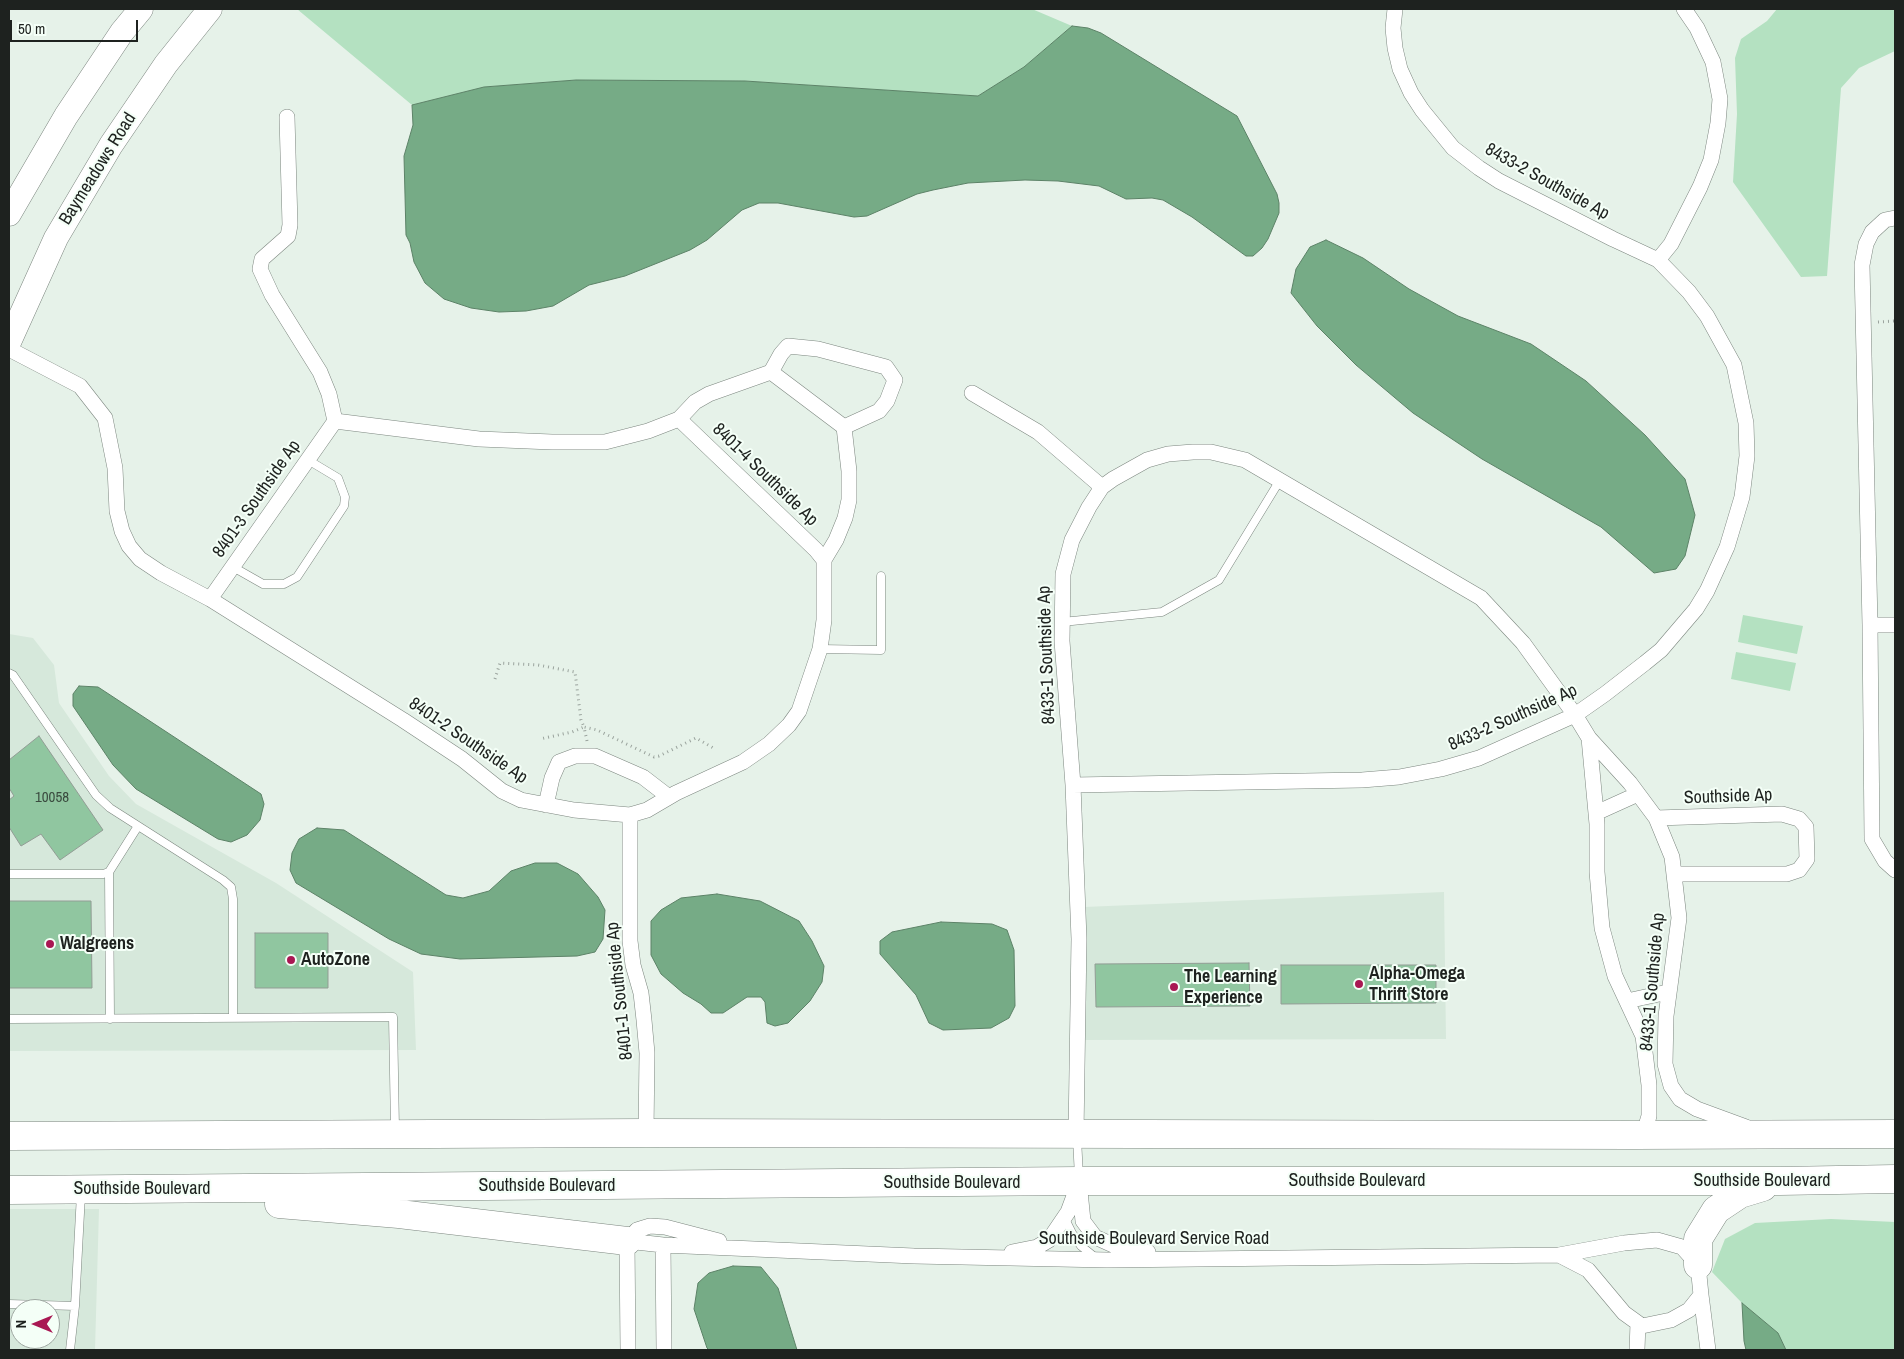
<!DOCTYPE html>
<style>
body{margin:0}
#map{position:relative;width:1904px;height:1359px;overflow:hidden;background:#e6f2e9;font-family:"Archivo Narrow",sans-serif}
canvas{display:block}
.frame{position:absolute;inset:0;border:10px solid #1e221f;pointer-events:none}
.north{position:absolute;left:10px;top:1299px;width:50px;height:50px;box-sizing:border-box;background:#f4fff7;border:1px solid #9ea7a1;border-radius:50%;rotate:270deg;font-size:14px;font-weight:700;line-height:20px;text-align:center;color:#1e221f}
.north::after{content:'';display:block;margin:auto;width:18px;height:22px;background:#a91853;clip-path:polygon(50% 0,100% 100%,50% 72%,0 100%)}
.scale{position:absolute;left:10px;top:20px;width:128px;height:22px;box-sizing:border-box;border:2px solid #1e221f;border-top:0;padding-left:6px;font-size:15px;line-height:18px;white-space:nowrap;color:#1e221f;-webkit-text-stroke:4px #f4fff7;paint-order:stroke}
</style>
<div id="map">
<canvas width="1904" height="1359"></canvas>
<div class="frame"></div>
<div class="north">N</div>
<div class="scale">50 m</div>
</div>
<script>
const ctx = document.querySelector('canvas').getContext('2d');
ctx.lineJoin = 'round';
function paint(path, color) {
  ctx.fillStyle = color;
  ctx.fill(path, 'evenodd');
}
function toPath(rows) {
  const path = new Path2D();
  for (const r of rows) {
    path.moveTo(r[0], r[1]);
    for (let i = 2; i < r.length; i += 2) path.lineTo(r[i], r[i + 1]);
  }
  return path;
}
function stroke(path, color, width, dash) {
  ctx.strokeStyle = color;
  ctx.lineWidth = width;
  ctx.lineCap = dash ? 'butt' : 'round';
  ctx.setLineDash(dash || []);
  ctx.stroke(path);
}
function write(font, color, halo, rows, align = 'center') {
  ctx.font = font + ' "Archivo Narrow",sans-serif';
  ctx.lineWidth = 4;
  ctx.setLineDash([]);
  ctx.textBaseline = 'middle';
  ctx.strokeStyle = halo;
  ctx.fillStyle = color;
  for (const [text, x, y, turn = 0] of rows) {
    ctx.save();
    ctx.translate(x, y);
    ctx.rotate((+turn || 0) * Math.PI / 180);
    ctx.textAlign = isNaN(turn) ? turn : align;
    if (halo) ctx.strokeText(text, 0, 0);
    ctx.fillText(text, 0, 0);
    ctx.restore();
  }
}
paint(toPath([
 [9,634,33,638,54,665,59,703,109,776,136,804,276,883,413,972,416,1050,9,1051],
 [1444,892,1446,1039,1084,1040,1084,907],
 [9,1209,99,1209,95,1350,9,1350],
 [20,1309,50,1309,50,1339,20,1339]
]), '#d6e8db');
paint(toPath([
 [297,9,1032,9,1072,26,1024,67,978,96,745,81,576,80,484,87,412,105],
 [1777,9,1895,9,1895,51,1859,68,1841,88,1827,276,1801,277,1733,182,1737,114,1735,58,1741,39,1767,21],
 [1743,615,1803,626,1797,654,1738,642],
 [1736,652,1796,663,1790,691,1731,679],
 [1831,1219,1895,1222,1895,1350,1786,1350,1778,1333,1742,1303,1712,1272,1725,1239,1755,1223]
]), '#b4e1c1');
const water = toPath([
 [1072,26,1088,28,1101,33,1237,116,1277,194,1279,203,1279,213,1268,239,1262,248,1253,256,1246,256,1192,217,1163,200,1152,198,1126,199,1099,186,1058,181,1025,180,968,183,933,190,917,194,867,216,854,217,778,203,759,203,742,210,707,240,690,250,625,276,589,285,553,306,526,311,499,312,471,308,444,299,425,283,414,262,410,243,406,235,404,156,413,125,412,105,484,87,576,80,745,81,978,96,1024,67,1072,26],
 [1326,240,1363,258,1409,289,1458,316,1531,344,1586,381,1645,435,1685,479,1695,515,1685,556,1676,569,1654,573,1601,527,1482,459,1413,413,1356,365,1317,326,1291,293,1296,269,1310,247,1326,240],
 [79,686,98,687,261,794,264,804,260,820,247,835,231,842,218,839,136,789,113,765,73,706,73,694,79,686],
 [317,828,344,830,446,895,463,898,489,891,511,871,535,863,557,863,578,874,598,897,605,910,603,939,595,952,577,956,460,959,421,954,389,939,296,883,290,870,292,853,299,839,317,828],
 [717,894,760,901,799,921,812,941,824,966,822,982,810,1001,788,1023,775,1026,767,1023,765,1002,761,997,747,997,723,1013,711,1013,701,1004,683,993,661,974,651,955,651,921,661,910,681,898,717,894],
 [941,922,992,924,1007,930,1014,950,1015,1006,1009,1018,991,1028,943,1030,929,1023,916,995,880,954,880,941,892,932,941,922],
 [733,1266,761,1267,778,1288,797,1350,709,1350,707,1348,694,1309,698,1283,709,1273,733,1266],
 [1742,1303,1778,1333,1786,1350,1746,1350,1744,1341,1742,1303]
]);
paint(water, '#76ab86');
stroke(water, '#5c8267', 1);
const building = toPath([
 [39,736,103,830,60,860,41,834,21,846,9,827,9,800,14,796,9,788,9,760,39,736],
 [9,901,91,901,92,988,9,988,9,901],
 [255,933,328,933,328,988,255,988,255,933],
 [1249,963,1250,1006,1096,1007,1095,964,1249,963],
 [1281,965,1436,965,1436,1003,1281,1004,1281,965]
]);
paint(building, '#90c6a0');
stroke(building, '#929d95', 1);
const lane = toPath([
 [233,567,263,584,284,584,297,577,344,506,345,497,338,478,308,460],
 [1062,622,1162,612,1219,580,1280,480],
 [820,649,881,650,881,576],
 [9,673,13,675,96,795,110,808,223,880,231,887,233,899,233,1018],
 [109,872,110,1019],
 [9,874,103,874,109,872,138,826],
 [9,1019,393,1017,395,1129],
 [1077,1138,1079,1177],
 [1064,1217,1072,1233,1081,1246,1096,1258],
 [9,1304,75,1306,81,1194],
 [70,1350,75,1306]
]);
const street = toPath([
 [287,117,290,225,288,236,262,259,260,269,272,295,320,372,329,394,335,421],
 [1895,218,1885,220,1872,232,1866,244,1862,265,1870,625,1872,839,1885,861,1895,870],
 [1658,260,1671,244,1700,187,1711,160,1718,123,1720,99,1713,62,1697,28,1684,9],
 [9,349,80,386,105,418,115,468,117,511,122,531,129,546,140,559,161,573,210,599,403,720,462,759,502,791,521,800,574,810,630,815,647,810,676,793,743,762,769,744,789,725,799,711,820,649,824,620,824,560,836,540,845,518,849,500,849,471,844,427],
 [771,372,844,427],
 [972,393,1038,432,1102,487],
 [679,419,816,550,824,560],
 [335,421,479,439,552,442,605,442,648,431,679,419,695,402,709,394,771,372,781,354,788,346,818,349,886,367,895,380,887,401,879,411,844,427],
 [210,599,335,421],
 [1870,625,1895,625],
 [1589,738,1597,824,1597,872,1602,928,1615,976,1643,1036,1649,1085,1649,1116,1646,1126,1634,1135],
 [1073,785,1362,780,1399,777,1441,769,1479,758,1575,715,1605,694,1645,663,1661,650,1696,609,1707,591,1727,547,1742,497,1747,456,1746,423,1734,365,1707,316,1689,292,1658,260,1613,239,1499,181,1479,168,1453,148,1422,110,1411,93,1400,69,1395,48,1393,28,1395,9],
 [546,805,552,778,559,762,575,756,595,756,643,777,669,797],
 [1596,813,1638,794],
 [630,815,630,941,633,965,641,993,644,1020,647,1053,646,1133],
 [1656,818,1782,814,1799,819,1806,827,1807,859,1799,870,1787,874,1674,874],
 [1627,1001,1668,992],
 [1076,1134,1079,939,1073,785,1062,641,1063,574,1072,540,1089,507,1102,487,1113,479,1147,460,1168,454,1193,452,1211,452,1245,460,1481,598,1523,643,1575,715,1589,738,1630,783,1656,818,1672,857,1679,918,1666,1016,1665,1064,1671,1086,1680,1099,1697,1109,1746,1127],
 [1079,1181,1083,1221,1095,1237,1115,1246,1148,1252],
 [627,1241,663,1245,914,1256,1107,1260,1559,1255,1624,1243,1657,1240,1682,1247,1698,1265,1701,1295,1689,1310,1671,1320,1642,1326,1624,1313,1588,1270,1559,1255],
 [627,1241,637,1230,650,1226,665,1227,719,1241],
 [627,1241,628,1350],
 [663,1245,664,1350],
 [1012,1252,1037,1247,1049,1240,1068,1212,1078,1185],
 [1701,1295,1708,1350],
 [1637,1350,1638,1323]
]);
const primary = toPath([
 [9,214,66,116,122,32,141,9],
 [9,342,56,238,111,145,166,64,210,9]
]);
const highway = toPath([
 [9,1136,646,1133,1634,1135,1895,1134],
 [9,1190,1079,1181,1780,1181,1895,1179],
 [279,1204,399,1214,627,1241],
 [1698,1265,1698,1239,1716,1210,1740,1194,1763,1187]
]);
stroke(lane, '#7c867f', 9);
stroke(street, '#7c867f', 16);
stroke(primary, '#7c867f', 25);
stroke(highway, '#7c867f', 29);
stroke(toPath([
 [1878,322,1895,321],
 [495,679,500,663,538,665,575,672,581,720,584,727,572,732,540,739],
 [587,741,584,727,597,730,654,757,659,756,696,738,715,749]
]), '#9aa39d', 3, [1, 4]);
stroke(lane, '#fff', 8);
stroke(street, '#fff', 15);
stroke(primary, '#fff', 24);
stroke(highway, '#fff', 28);
for (const [x, y, r, color] of [
 [50,944,5,"#a91853"],
 [291,960,5,"#a91853"],
 [1359,984,5,"#a91853"],
 [1174,987,5,"#a91853"]
]) {
  const dot = new Path2D();
  dot.arc(x, y, r, 0, 2 * Math.PI);
  ctx.fillStyle = color;
  ctx.fill(dot);
  stroke(dot, '#f4fff7', 2);
}
write('15px', '#3a4b3f', null, [
 ["10058",52,798]
]);
write('18px', '#1e221f', '#f4fff7', [
 ["Baymeadows Road",98,169,-58],
 ["8433-2 Southside Ap",1547,182,29],
 ["8401-4 Southside Ap",765,475,44],
 ["8401-3 Southside Ap",257,499,-55],
 ["8433-1 Southside Ap",1047,655,-92],
 ["8433-2 Southside Ap",1513,718,-24],
 ["8401-2 Southside Ap",468,741,34],
 ["Southside Ap",1728,797,-2],
 ["8433-1 Southside Ap",1653,982,-85],
 ["8401-1 Southside Ap",620,991,-96],
 ["Southside Boulevard",1357,1181],
 ["Southside Boulevard",1762,1181],
 ["Southside Boulevard",952,1183],
 ["Southside Boulevard",547,1186],
 ["Southside Boulevard",142,1189],
 ["Southside Boulevard Service Road",1154,1239]
]);
write('bold 18px', '#1e221f', '#f4fff7', [
 ["Walgreens",60,944],
 ["AutoZone",301,960],
 ["Alpha-Omega",1369,974],
 ["Thrift Store",1369,995],
 ["The Learning",1184,977],
 ["Experience",1184,998]
], 'left');
</script>
